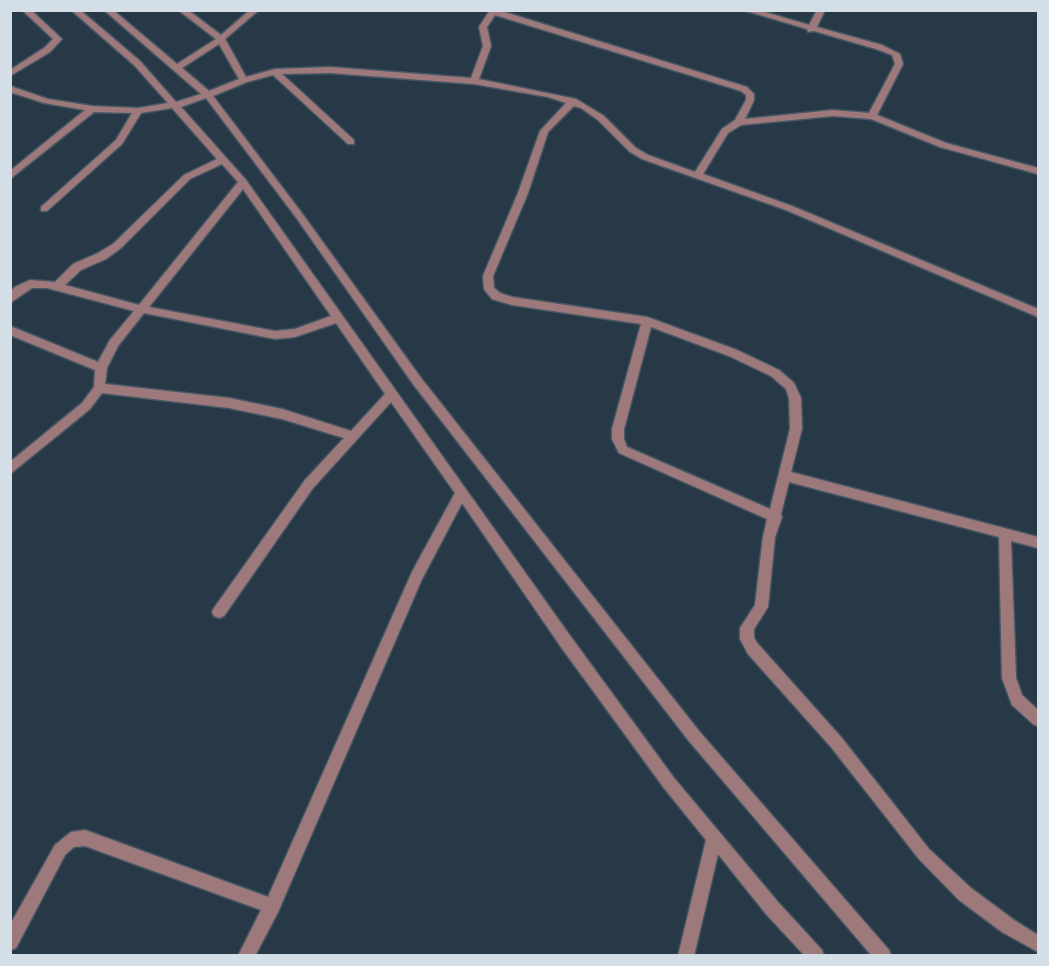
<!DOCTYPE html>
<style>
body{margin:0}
#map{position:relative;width:1049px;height:966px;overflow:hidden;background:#273946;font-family:Mulish,sans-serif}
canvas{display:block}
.frame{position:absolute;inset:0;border:12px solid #d3dee6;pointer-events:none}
</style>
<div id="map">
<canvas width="1049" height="966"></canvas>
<div class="frame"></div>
</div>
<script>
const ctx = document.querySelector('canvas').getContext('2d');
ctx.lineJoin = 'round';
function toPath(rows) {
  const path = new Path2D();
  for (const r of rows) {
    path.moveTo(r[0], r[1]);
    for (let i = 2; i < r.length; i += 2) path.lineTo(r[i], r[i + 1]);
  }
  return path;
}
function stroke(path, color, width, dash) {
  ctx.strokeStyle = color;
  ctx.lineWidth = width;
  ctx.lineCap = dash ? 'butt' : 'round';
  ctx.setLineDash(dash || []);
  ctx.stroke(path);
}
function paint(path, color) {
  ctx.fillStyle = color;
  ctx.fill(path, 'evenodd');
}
const street = toPath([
 [22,10,31,10,62,39,50,52,10,76,10,70,44,48,53,39,22,10],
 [71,10,80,10,140,61,176,102,201,94,104,10,113,10,177,64,216,39,178,10,188,10,221,35,250,10,259,10,225,39,246,77,275,69,330,67,471,78,483,46,479,27,490,10,498,10,747,87,754,94,754,100,745,119,833,110,869,113,895,64,892,55,876,49,814,31,808,32,807,29,743,10,758,10,809,25,817,10,825,10,817,27,882,45,900,54,903,64,877,115,946,143,1038,168,1038,174,940,147,871,119,833,116,741,125,728,133,703,174,792,206,1038,309,1038,317,786,210,642,159,630,152,598,120,581,108,574,106,548,132,528,193,493,276,494,288,500,293,512,297,647,317,737,350,779,370,794,383,801,398,802,429,791,472,1038,537,1038,548,1011,541,1016,678,1022,695,1038,710,1038,726,1033,724,1012,705,1002,678,999,537,789,482,781,514,782,517,775,537,768,607,754,629,754,638,758,644,841,737,929,849,971,888,1014,920,1038,935,1038,952,1002,932,959,900,919,859,831,747,748,654,740,639,740,628,755,605,763,537,767,519,619,453,612,439,612,429,641,324,512,305,492,299,484,289,483,276,518,193,540,131,566,103,548,97,474,84,330,73,282,74,354,140,354,144,348,144,273,75,247,82,213,96,301,212,421,378,699,731,889,950,891,956,872,956,689,741,413,384,295,216,206,98,181,107,246,180,571,637,674,778,778,902,822,950,824,956,805,956,766,914,718,854,694,956,678,956,706,840,664,788,561,647,462,503,422,579,278,912,255,956,238,956,261,910,85,846,74,847,65,855,16,948,10,950,10,925,55,845,71,832,85,830,268,897,412,572,455,493,391,402,313,488,224,616,219,618,214,616,212,612,214,608,305,480,344,438,282,419,229,408,102,393,90,409,10,474,10,462,82,403,94,387,95,370,10,335,10,326,98,362,110,340,134,311,47,288,32,288,10,303,10,292,15,287,30,280,55,282,73,264,98,253,113,244,184,175,217,159,172,108,141,113,122,144,47,211,41,211,41,207,116,140,132,113,94,112,10,179,10,171,85,110,44,103,10,92,10,86,48,99,92,106,138,108,168,103,134,65,71,10],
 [495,15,741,91,746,95,746,100,735,120,722,129,695,172,648,155,636,148,604,116,576,99,479,79,491,46,487,27,495,15],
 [219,44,239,79,209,91,182,68,219,44],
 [222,164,238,182,139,305,65,285,81,270,106,259,121,248,190,179,222,164],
 [243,189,331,316,295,329,275,331,149,307,243,189],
 [144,313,275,339,295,337,336,323,385,394,351,431,282,409,229,398,105,384,107,368,118,346,144,313],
 [651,327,729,356,771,376,786,389,789,398,790,429,770,509,627,447,624,439,624,429,651,327]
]);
stroke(street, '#465763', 3);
paint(street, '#9e797c');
</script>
